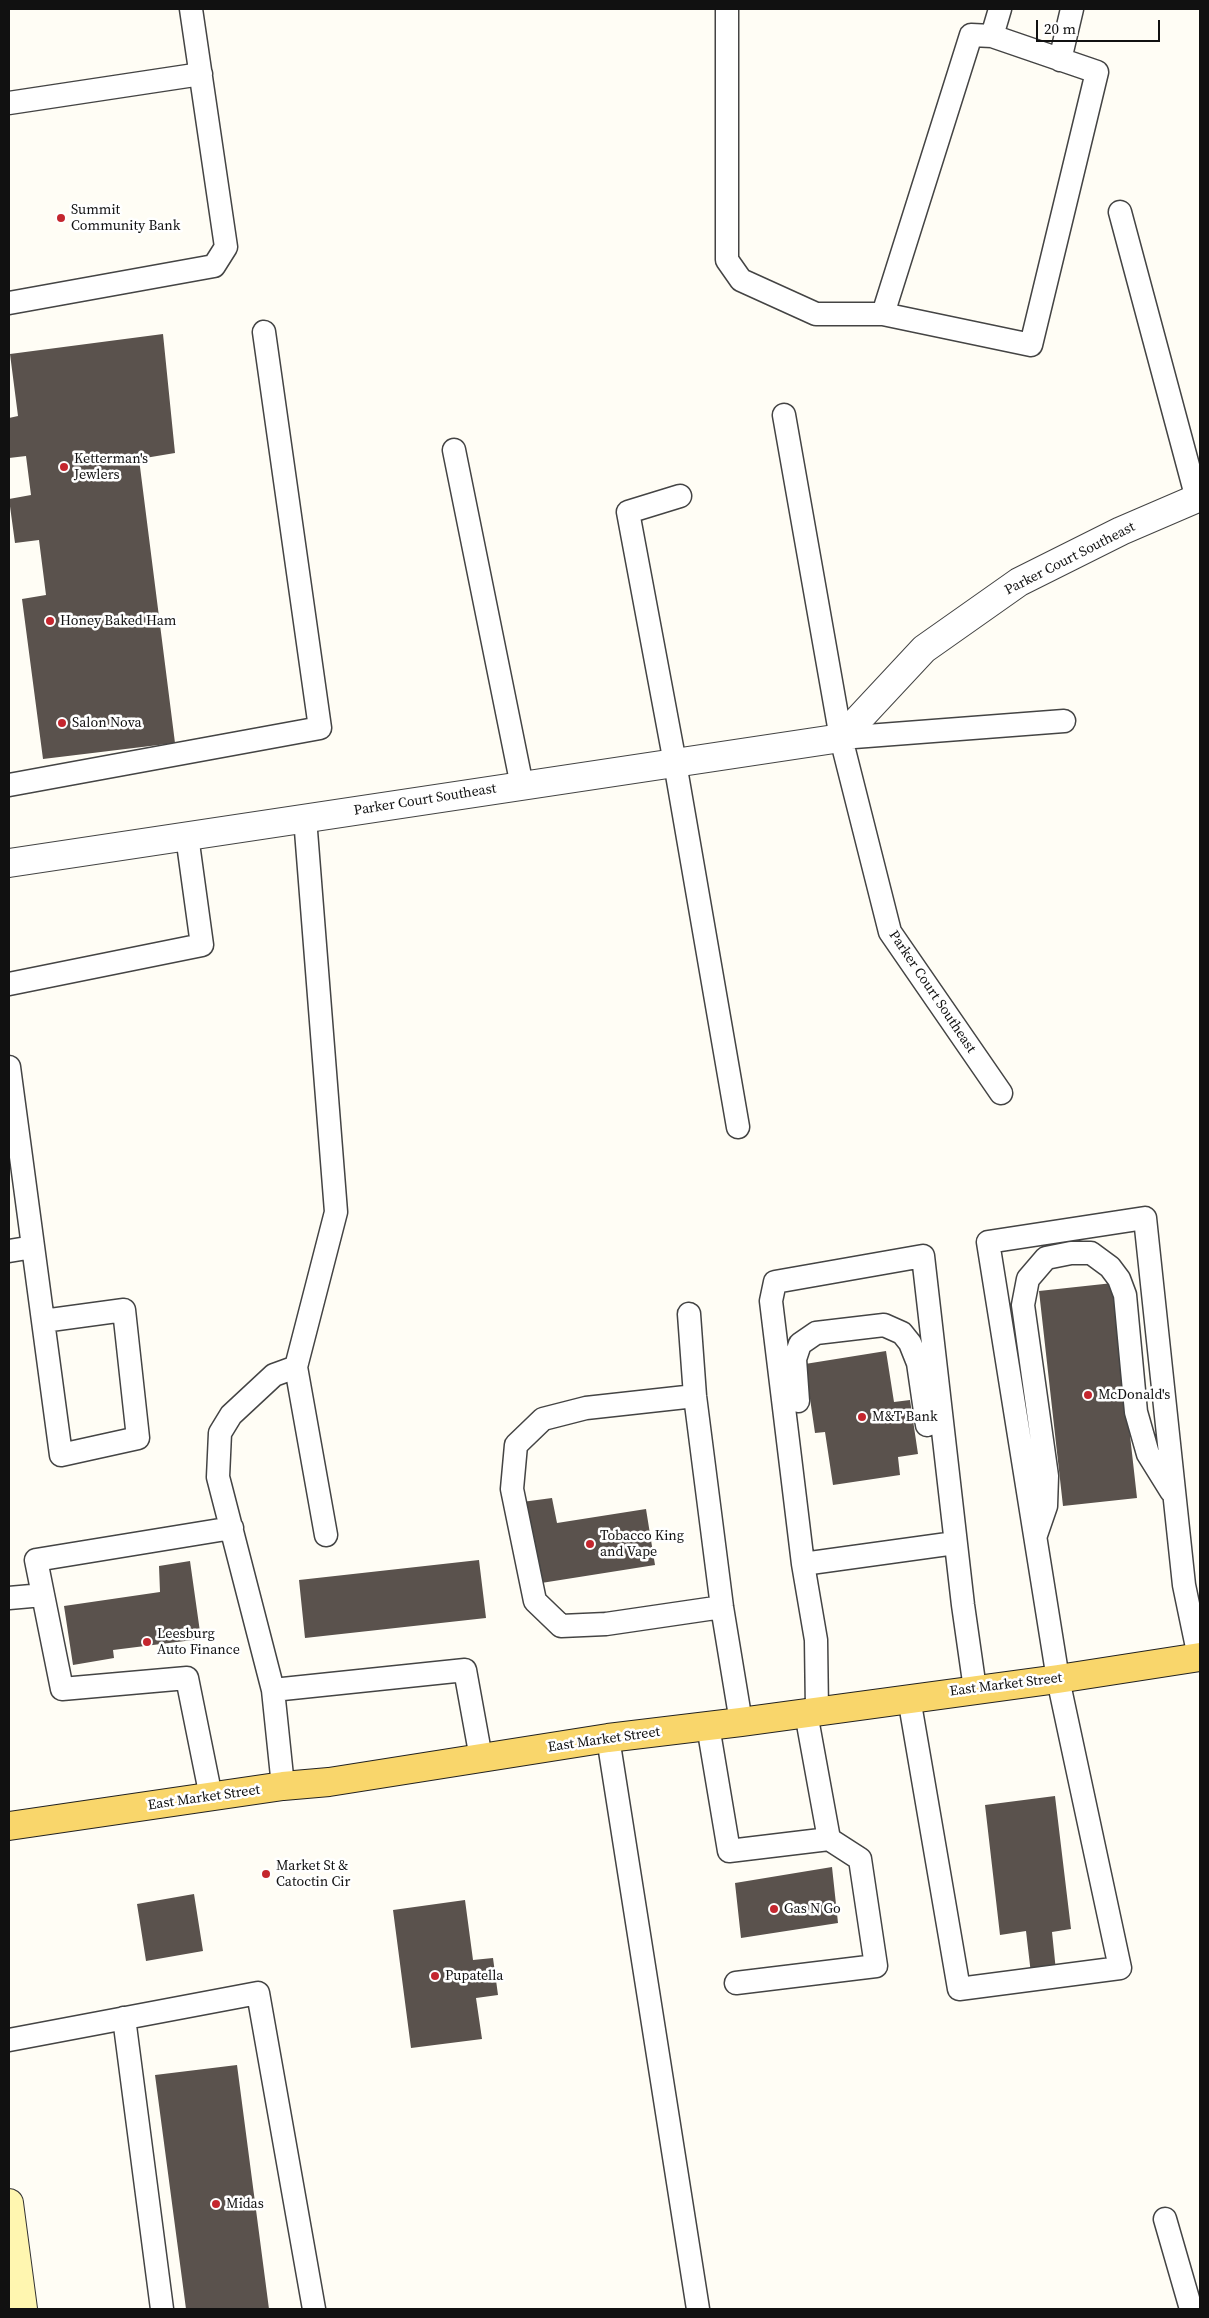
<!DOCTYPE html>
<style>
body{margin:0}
#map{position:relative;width:1209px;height:2318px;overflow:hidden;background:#fffdf5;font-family:"Source Serif 4",serif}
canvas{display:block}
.frame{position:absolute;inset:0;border:10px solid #111;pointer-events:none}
.scale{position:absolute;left:1036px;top:20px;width:124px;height:22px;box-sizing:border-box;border:2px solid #111;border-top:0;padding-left:6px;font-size:15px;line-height:18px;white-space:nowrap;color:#111;-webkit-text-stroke:4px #fff;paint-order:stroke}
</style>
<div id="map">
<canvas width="1209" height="2318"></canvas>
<div class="frame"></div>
<div class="scale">20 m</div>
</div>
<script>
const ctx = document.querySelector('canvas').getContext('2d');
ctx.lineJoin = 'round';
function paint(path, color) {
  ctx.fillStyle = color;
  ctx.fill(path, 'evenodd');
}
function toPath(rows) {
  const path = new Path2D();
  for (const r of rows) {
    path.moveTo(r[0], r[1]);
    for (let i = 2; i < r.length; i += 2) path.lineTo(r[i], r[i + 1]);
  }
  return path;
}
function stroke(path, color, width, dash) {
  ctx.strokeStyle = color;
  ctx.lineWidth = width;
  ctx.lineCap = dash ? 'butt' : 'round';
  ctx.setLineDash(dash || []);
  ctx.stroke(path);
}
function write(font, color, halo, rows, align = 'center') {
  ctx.font = font + ' "Source Serif 4",serif';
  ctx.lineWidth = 5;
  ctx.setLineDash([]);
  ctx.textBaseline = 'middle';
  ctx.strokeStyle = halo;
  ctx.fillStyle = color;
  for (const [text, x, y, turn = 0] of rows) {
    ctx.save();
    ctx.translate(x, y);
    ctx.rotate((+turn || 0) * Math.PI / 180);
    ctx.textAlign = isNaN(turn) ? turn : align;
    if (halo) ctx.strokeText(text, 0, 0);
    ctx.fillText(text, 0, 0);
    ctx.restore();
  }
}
paint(toPath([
 [163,334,175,453,139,459,175,743,43,759,22,599,46,595,39,540,15,543,9,499,31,495,26,456,9,458,9,418,18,416,10,354],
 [1113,1283,1137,1498,1063,1506,1039,1291],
 [886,1351,894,1402,910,1400,918,1454,898,1457,900,1475,833,1485,825,1432,815,1433,805,1364],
 [552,1498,557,1523,646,1509,655,1565,535,1584,522,1502],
 [479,1560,486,1618,305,1638,299,1580],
 [190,1561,201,1639,113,1650,114,1658,73,1665,64,1606,160,1592,159,1566],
 [1055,1796,1071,1929,1052,1932,1056,1971,1031,1974,1026,1931,1000,1935,985,1805],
 [832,1867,838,1923,741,1938,735,1883],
 [194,1894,203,1951,146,1961,137,1904],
 [465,1900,473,1960,493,1958,498,1995,476,1998,482,2039,411,2048,393,1910],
 [237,2065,269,2309,186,2309,155,2075]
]), '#5a524d');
const service = toPath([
 [727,9,727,260,741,280,816,314,883,314,1031,345,1097,72,992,36,971,35,883,314],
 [992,36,1000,9],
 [1060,60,1072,9],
 [9,103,201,74],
 [1120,212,1197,499],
 [9,303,214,266,226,247,191,9],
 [784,415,841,738,890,932,1001,1093],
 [454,450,522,786],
 [680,496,628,512,675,763,738,1127],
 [841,738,1064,721],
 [9,785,320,728,264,332],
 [305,818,336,1212,296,1367,326,1535],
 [9,984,202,945,187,836],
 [9,1067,43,1321,61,1455,138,1438,124,1310,43,1321],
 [9,1251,33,1247],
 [689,1314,695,1396,722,1607,741,1722],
 [695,1396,586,1408,543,1419,516,1445,512,1489,535,1601,561,1626,606,1624,722,1607],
 [798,1401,795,1359,800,1344,816,1333,884,1325,902,1333,910,1343,918,1363,927,1425],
 [1036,1535,1046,1506,1047,1476,1023,1305,1028,1279,1046,1258,1071,1253,1091,1253,1110,1267,1119,1279,1125,1295,1136,1412,1148,1454,1171,1491],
 [803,1564,955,1543],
 [9,1598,43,1595],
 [273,1690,218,1477,220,1433,231,1415,274,1375,296,1367],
 [909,1698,959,1989,1120,1968,1058,1679,988,1242,1145,1218,1184,1585,1199,1657],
 [817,1711,816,1640,803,1564,771,1301,775,1282,923,1256,963,1605,975,1689],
 [708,1726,729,1851,829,1839],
 [608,1738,698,2309],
 [283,1786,273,1690,465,1670,481,1758],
 [211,1797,187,1678,62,1689,36,1560,232,1528],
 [736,1983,876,1966,860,1859,829,1839,806,1713],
 [124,2018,162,2309],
 [9,2040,258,1993,314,2309],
 [1165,2219,1191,2309]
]);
const minor = toPath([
 [9,863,841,738,924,649,1019,582,1121,531,1200,497]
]);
const secondary = toPath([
 [9,2203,23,2309]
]);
const primary = toPath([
 [9,1826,283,1786,329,1782,608,1738,741,1722,1058,1679,1200,1657]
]);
stroke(service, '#444', 25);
stroke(minor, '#444', 30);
stroke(secondary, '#333', 30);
stroke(primary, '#222', 30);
stroke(service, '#fff', 22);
stroke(minor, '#fff', 28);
stroke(secondary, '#fff6b0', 28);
stroke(primary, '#f9d66b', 28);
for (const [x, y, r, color] of [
 [61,218,5,"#c4262e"],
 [64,467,5,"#c4262e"],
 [50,621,5,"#c4262e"],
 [62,723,5,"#c4262e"],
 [1088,1395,5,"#c4262e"],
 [862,1417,5,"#c4262e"],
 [590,1544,5,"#c4262e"],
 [147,1642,5,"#c4262e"],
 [266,1874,5,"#c4262e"],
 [774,1909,5,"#c4262e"],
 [435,1976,5,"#c4262e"],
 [216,2204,5,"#c4262e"]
]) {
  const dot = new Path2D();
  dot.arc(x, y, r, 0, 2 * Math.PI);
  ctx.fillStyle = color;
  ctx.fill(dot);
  stroke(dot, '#fff', 2);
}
write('14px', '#111', '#fff', [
 ["Summit",71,210],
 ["Community Bank",71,226],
 ["Ketterman's",74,459],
 ["Jewlers",74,475],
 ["Honey Baked Ham",60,621],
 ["Salon Nova",72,723],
 ["McDonald's",1098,1395],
 ["M&T Bank",872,1417],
 ["Tobacco King",600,1536],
 ["and Vape",600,1552],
 ["Leesburg",157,1634],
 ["Auto Finance",157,1650],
 ["Market St &",276,1866],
 ["Catoctin Cir",276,1882],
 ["Gas N Go",784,1909],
 ["Pupatella",445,1976],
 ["Midas",226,2204]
], 'left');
write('14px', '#111', '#fff', [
 ["Parker Court Southeast",1070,559,-27],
 ["Parker Court Southeast",425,800,-9],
 ["Parker Court Southeast",932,992,56],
 ["East Market Street",1006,1685,-7],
 ["East Market Street",604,1740,-8],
 ["East Market Street",204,1798,-8]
]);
</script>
